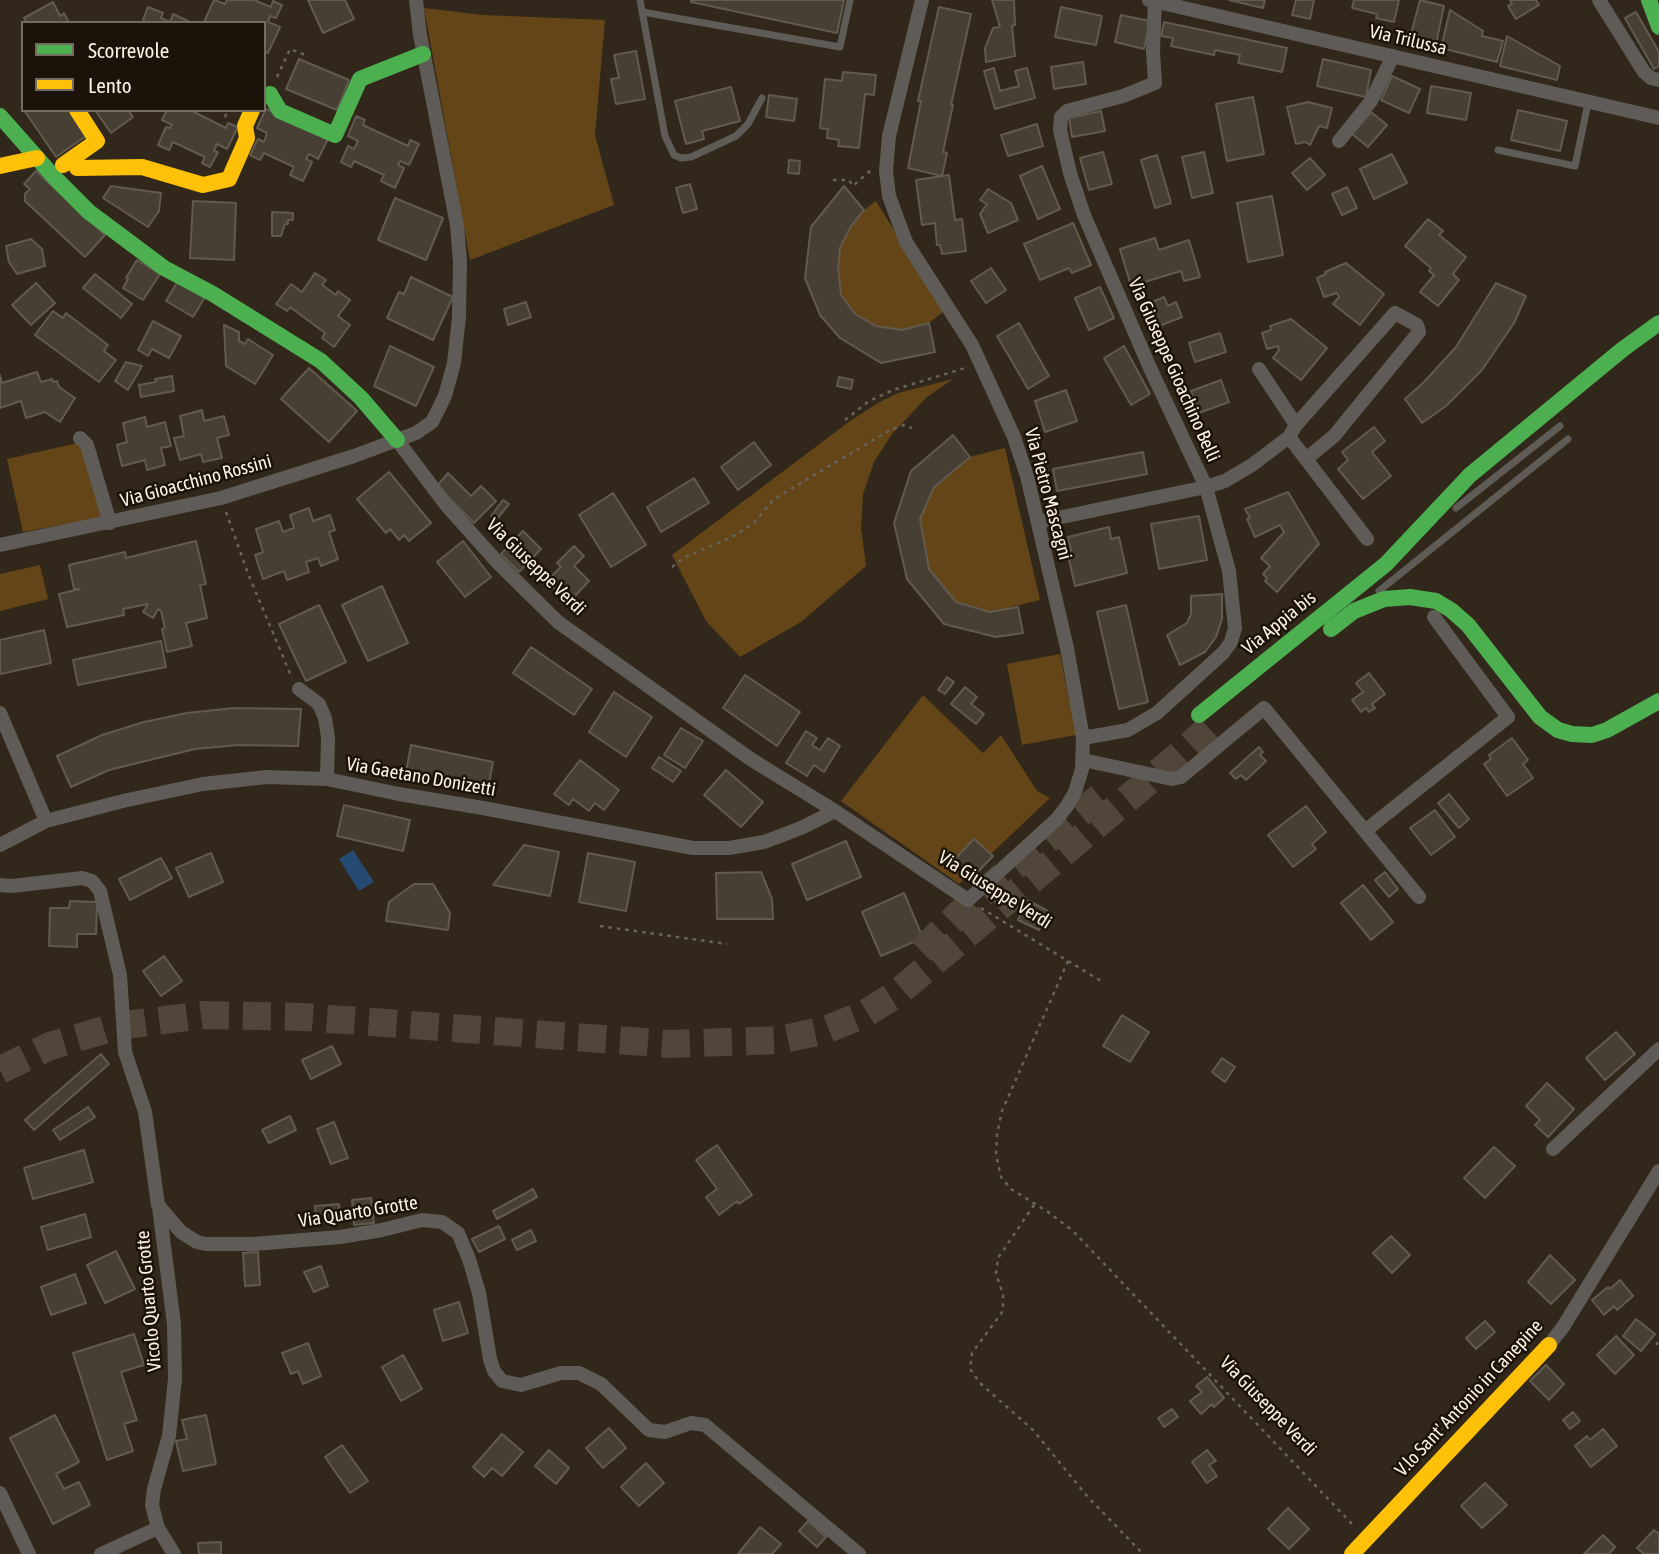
<!DOCTYPE html>
<style>
body{margin:0}
#map{position:relative;width:1659px;height:1554px;overflow:hidden;background:#31281b;font-family:"Asap Condensed",sans-serif}
canvas{display:block}
.legend{position:absolute;left:21px;top:21px;width:245px;height:91px;box-sizing:border-box;background:#1b1309;border:2px solid #756c61;margin:0;padding:9px 12px;list-style:none;font-size:21px;color:#fdf1e4}
.legend li{display:flex;align-items:center;gap:14px;height:35px}
.legend b{width:35px;border:2px solid #756c61}
</style>
<div id="map">
<canvas width="1659" height="1554"></canvas>
<ul class="legend">
<li><b style="height:9px;background:#4caf50"></b>Scorrevole</li>
<li><b style="height:9px;background:#ffc107"></b>Lento</li>
</ul>
</div>
<script>
const ctx = document.querySelector('canvas').getContext('2d');
ctx.lineJoin = 'round';
function paint(path, color) {
  ctx.fillStyle = color;
  ctx.fill(path, 'evenodd');
}
function toPath(rows) {
  const path = new Path2D();
  for (const r of rows) {
    path.moveTo(r[0], r[1]);
    for (let i = 2; i < r.length; i += 2) path.lineTo(r[i], r[i + 1]);
  }
  return path;
}
function stroke(path, color, width, dash) {
  ctx.strokeStyle = color;
  ctx.lineWidth = width;
  ctx.lineCap = dash ? 'butt' : 'round';
  ctx.setLineDash(dash || []);
  ctx.stroke(path);
}
function write(font, color, halo, rows, align = 'center') {
  ctx.font = font + ' "Asap Condensed",sans-serif';
  ctx.lineWidth = 5;
  ctx.setLineDash([]);
  ctx.textBaseline = 'middle';
  ctx.strokeStyle = halo;
  ctx.fillStyle = color;
  for (const [text, x, y, turn = 0] of rows) {
    ctx.save();
    ctx.translate(x, y);
    ctx.rotate((+turn || 0) * Math.PI / 180);
    ctx.textAlign = isNaN(turn) ? turn : align;
    if (halo) ctx.strokeText(text, 0, 0);
    ctx.fillText(text, 0, 0);
    ctx.restore();
  }
}
paint(toPath([
 [424,8,483,15,605,20,595,135,614,205,470,260],
 [876,201,944,311,929,323,902,330,876,326,855,314,841,295,838,268,840,248,851,226,864,210],
 [953,379,927,397,892,434,874,462,863,494,861,528,866,566,801,622,740,657,706,621,672,555,850,421,878,403,898,393],
 [82,442,102,517,23,532,7,459],
 [1005,448,1040,600,990,612,956,602,929,569,920,519,934,487,970,457],
 [40,565,48,599,0,611,0,574],
 [1060,654,1076,735,1022,745,1007,664],
 [923,695,983,753,1001,735,1037,791,1050,798,959,884,841,801]
]), '#644517');
paint(toPath([
 [353,850,374,882,359,891,339,859]
]), '#254b74');
const building = toPath([
 [214,0,225,4,227,0,254,0,271,7,273,1,282,5,276,18,270,16,268,22,280,27,268,53,264,51,264,23,204,22,214,0],
 [308,0,345,0,354,19,323,33,308,0],
 [691,0,844,0,837,33,691,2,691,0],
 [992,0,1014,0,1015,25,1012,26,1015,56,986,62,985,48,993,28,1000,27,992,0],
 [1229,0,1265,0,1263,8,1229,0],
 [1296,0,1314,0,1310,19,1292,15,1296,0],
 [1354,0,1399,0,1394,22,1376,18,1377,14,1352,8,1354,0],
 [1420,0,1444,6,1436,44,1410,38,1420,0],
 [1510,0,1536,0,1539,5,1516,19,1508,6,1512,4,1510,0],
 [53,2,60,16,64,13,69,23,27,23,24,18,53,2],
 [148,7,163,13,161,18,170,22,173,14,192,23,147,23,143,20,148,7],
 [939,7,971,14,951,105,953,105,943,152,947,153,942,176,908,168,921,101,918,101,939,7],
 [1061,7,1102,16,1096,45,1055,37,1061,7],
 [1450,10,1483,31,1482,36,1503,41,1497,62,1441,48,1450,10],
 [1636,12,1659,52,1659,66,1654,69,1625,18,1636,12],
 [1121,15,1150,21,1144,49,1115,42,1121,15],
 [1164,22,1287,48,1282,72,1238,63,1240,55,1215,50,1214,55,1171,46,1173,38,1161,36,1164,22],
 [1507,36,1560,66,1557,80,1500,66,1507,36],
 [636,51,645,99,616,104,611,79,619,78,614,55,636,51],
 [299,59,349,80,337,110,286,89,299,59],
 [1323,59,1371,70,1366,97,1317,86,1323,59],
 [1083,62,1086,84,1054,89,1051,67,1083,62],
 [994,68,1000,91,1019,86,1015,71,1027,68,1035,98,995,109,984,71,994,68],
 [843,72,876,75,874,95,865,94,859,148,838,146,839,140,827,138,828,129,820,128,825,79,842,81,843,72],
 [1392,76,1420,89,1409,113,1381,100,1392,76],
 [1431,86,1471,93,1466,120,1427,113,1431,86],
 [731,87,740,121,702,131,704,139,686,144,675,101,731,87],
 [769,95,797,99,794,121,766,117,769,95],
 [1253,97,1264,154,1227,161,1216,104,1253,97],
 [1308,102,1332,108,1327,128,1319,126,1310,145,1305,142,1296,144,1287,107,1308,102],
 [266,109,329,137,318,159,309,154,306,159,312,162,303,181,290,175,294,167,264,153,260,160,250,155,258,139,264,142,267,133,257,128,266,109],
 [24,110,69,110,86,136,56,157,24,110],
 [95,110,128,110,133,117,111,133,95,110],
 [167,110,190,110,226,128,228,123,238,127,227,149,217,144,214,151,218,152,210,167,202,163,205,157,173,142,169,150,158,145,166,127,170,128,172,125,162,120,167,110],
 [1518,110,1567,121,1560,151,1511,140,1518,110],
 [1101,111,1105,131,1072,137,1069,118,1101,111],
 [1371,112,1387,125,1368,147,1352,134,1371,112],
 [356,116,365,120,363,125,408,146,410,140,419,144,409,165,400,161,398,165,404,168,395,188,381,181,384,175,354,161,351,167,341,162,348,146,354,149,358,141,348,136,356,116],
 [1037,124,1043,146,1008,156,1001,135,1037,124],
 [1103,152,1112,184,1089,190,1080,158,1103,152],
 [1204,152,1213,193,1192,198,1182,157,1204,152],
 [1392,154,1407,183,1374,199,1360,169,1392,154],
 [1157,155,1171,203,1155,208,1141,160,1157,155],
 [1310,158,1325,175,1307,190,1292,173,1310,158],
 [789,160,800,161,799,174,788,173,789,160],
 [1042,166,1060,209,1038,219,1020,176,1042,166],
 [36,171,105,235,85,257,25,201,25,194,30,189,24,184,36,171],
 [949,175,955,220,962,219,966,251,942,254,940,245,937,245,935,223,922,225,916,180,949,175],
 [690,184,697,209,683,213,676,188,690,184],
 [111,186,161,193,159,211,148,227,103,198,111,186],
 [844,186,864,210,851,226,840,248,838,268,841,295,855,314,876,326,902,330,929,323,935,352,881,363,840,338,820,315,805,278,811,227,844,186],
 [1347,187,1357,208,1342,215,1332,194,1347,187],
 [988,189,1011,203,1018,220,988,233,980,214,987,204,980,200,988,189],
 [1272,196,1283,255,1248,262,1237,203,1272,196],
 [395,198,443,218,426,260,378,240,395,198],
 [193,201,236,203,234,260,190,258,193,201],
 [272,212,293,213,293,220,288,220,288,224,285,224,281,236,272,236,272,212],
 [1428,219,1443,231,1439,235,1466,257,1453,274,1459,280,1438,306,1420,292,1434,275,1429,271,1431,268,1405,246,1428,219],
 [1073,223,1091,265,1072,273,1069,268,1040,280,1024,244,1073,223],
 [1155,238,1159,250,1189,240,1200,277,1184,281,1181,271,1131,286,1120,249,1155,238],
 [31,239,42,249,45,266,17,274,9,262,6,246,31,239],
 [137,260,160,274,143,300,123,288,128,279,126,278,137,260],
 [1346,263,1384,294,1360,325,1333,304,1339,297,1337,293,1324,297,1317,278,1326,274,1325,272,1346,263],
 [991,268,1006,290,986,303,971,281,991,268],
 [315,273,326,280,322,285,336,295,338,291,350,300,338,316,350,325,334,347,322,338,325,333,290,307,287,311,276,304,291,284,302,292,315,273],
 [95,274,132,304,121,318,83,288,95,274],
 [411,277,453,297,433,340,387,318,399,292,404,294,411,277],
 [178,281,205,297,193,317,166,301,178,281],
 [36,283,55,303,31,325,12,305,36,283],
 [1496,283,1526,296,1514,323,1482,370,1446,406,1422,423,1405,399,1424,382,1456,347,1496,283],
 [1100,287,1114,318,1089,330,1075,298,1100,287],
 [1164,297,1168,306,1176,302,1182,317,1149,330,1140,307,1164,297],
 [526,302,531,317,508,325,504,309,526,302],
 [53,311,63,318,66,313,108,345,104,351,116,360,99,382,35,335,53,311],
 [1291,319,1327,348,1301,380,1273,358,1279,350,1278,346,1267,349,1262,333,1271,330,1270,326,1291,319],
 [153,321,181,336,169,358,152,349,148,356,138,350,153,321],
 [1019,323,1049,376,1028,389,997,336,1019,323],
 [224,325,239,332,239,341,245,344,248,339,273,355,255,384,226,366,224,325],
 [1220,333,1226,352,1195,362,1189,343,1220,333],
 [390,346,434,367,416,406,374,386,390,346],
 [1124,346,1150,394,1131,405,1104,358,1124,346],
 [126,362,142,366,128,390,115,381,126,362],
 [309,368,357,411,329,442,281,399,309,368],
 [37,372,41,382,52,379,53,382,57,381,59,387,75,398,60,422,45,412,26,418,21,401,0,408,0,375,2,383,37,372],
 [172,376,174,391,141,397,139,385,156,382,155,379,172,376],
 [839,377,853,380,851,389,837,386,839,377],
 [1221,380,1229,402,1199,413,1191,391,1221,380],
 [1066,390,1077,421,1045,432,1035,401,1066,390],
 [202,410,204,421,224,416,229,435,217,438,222,458,203,462,201,454,180,460,174,438,184,436,180,416,202,410],
 [145,417,147,427,165,422,171,446,161,448,165,465,147,470,145,460,122,466,117,445,127,442,123,423,145,417],
 [1374,427,1385,441,1372,452,1391,476,1363,499,1338,469,1348,460,1342,452,1374,427],
 [953,435,970,457,934,487,920,519,929,569,956,602,990,612,1018,607,1023,633,996,637,944,624,907,579,894,523,911,471,953,435],
 [754,442,771,465,738,490,721,467,754,442],
 [1143,452,1147,474,1057,491,1053,469,1143,452],
 [389,472,431,523,409,541,404,535,399,540,390,529,386,533,357,499,389,472],
 [448,473,471,496,481,486,496,501,474,523,437,486,448,473],
 [694,478,709,503,661,532,647,507,694,478],
 [1288,492,1319,544,1277,592,1265,581,1267,578,1263,574,1270,566,1261,558,1284,532,1280,525,1255,537,1247,519,1250,518,1245,509,1288,492],
 [613,493,646,545,611,567,579,515,613,493],
 [503,500,509,504,496,520,491,516,503,500],
 [309,508,313,521,330,515,335,530,329,532,338,559,321,566,318,558,306,562,309,572,287,580,284,571,263,579,255,555,263,552,256,529,279,521,283,532,294,528,290,515,309,508],
 [1199,516,1207,560,1159,569,1151,524,1199,516],
 [1109,527,1111,539,1119,537,1127,573,1075,586,1067,551,1071,550,1068,537,1109,527],
 [523,531,541,549,519,572,501,554,523,531],
 [196,541,206,584,200,585,207,618,186,623,192,646,167,652,162,629,165,628,161,611,158,609,153,618,143,612,148,604,123,609,124,615,67,627,59,594,80,589,74,589,69,565,125,552,126,558,196,541],
 [463,541,491,577,465,597,437,562,463,541],
 [574,546,584,556,574,566,589,581,573,598,544,583,561,567,557,563,574,546],
 [382,586,408,643,368,661,342,605,382,586],
 [1222,594,1222,619,1216,637,1205,652,1180,665,1167,635,1187,623,1191,614,1191,596,1222,594],
 [319,605,346,662,306,681,279,624,319,605],
 [1126,605,1148,702,1119,709,1097,612,1126,605],
 [44,630,51,663,0,674,0,640,44,630],
 [161,641,166,667,78,685,73,660,161,641],
 [531,647,592,689,574,715,513,673,531,647],
 [1369,673,1385,694,1372,704,1375,708,1369,712,1366,708,1361,712,1352,700,1363,692,1356,683,1369,673],
 [745,675,800,712,777,746,723,708,745,675],
 [947,677,954,682,945,694,938,690,947,677],
 [965,687,977,697,971,704,984,714,976,724,951,704,965,687],
 [614,692,652,717,626,757,589,732,614,692],
 [234,708,301,709,298,746,238,745,195,749,109,770,71,787,57,756,102,735,144,722,187,713,234,708],
 [681,728,703,741,685,768,664,755,681,728],
 [806,731,817,738,812,745,820,750,828,738,840,746,824,772,814,765,807,776,786,763,806,731],
 [1512,738,1528,760,1523,764,1533,778,1507,796,1484,764,1491,759,1489,755,1512,738],
 [411,745,493,762,488,788,406,772,411,745],
 [1259,747,1263,752,1260,755,1266,761,1246,780,1241,775,1236,779,1230,773,1259,747],
 [659,757,681,771,673,782,652,768,659,757],
 [580,760,619,790,604,810,595,803,589,811,573,799,569,805,554,794,580,760],
 [726,770,763,802,741,827,704,795,726,770],
 [1449,794,1469,819,1459,828,1438,803,1449,794],
 [344,805,410,820,403,851,337,836,344,805],
 [1306,806,1326,832,1312,844,1316,849,1293,867,1268,835,1306,806],
 [1435,810,1455,837,1431,855,1410,828,1435,810],
 [974,839,993,856,973,877,954,860,974,839],
 [846,841,861,877,807,900,792,864,846,841],
 [524,845,559,852,550,896,493,885,524,845],
 [211,853,223,882,189,897,176,868,211,853],
 [588,853,635,862,626,911,579,902,588,853],
 [161,858,172,878,130,900,119,879,161,858],
 [761,872,772,899,773,919,717,919,716,873,761,872],
 [1385,872,1398,889,1389,897,1375,880,1385,872],
 [414,884,433,884,450,913,448,930,386,921,389,902,414,884],
 [1363,885,1393,922,1371,940,1341,903,1363,885],
 [904,893,923,938,881,956,862,912,904,893],
 [1027,900,1048,911,1039,930,1018,920,1027,900],
 [70,901,97,902,96,934,77,934,77,947,49,946,50,908,69,908,70,901],
 [164,956,182,981,161,996,143,971,164,956],
 [1122,1015,1149,1032,1130,1062,1103,1046,1122,1015],
 [1616,1032,1635,1054,1605,1080,1586,1058,1616,1032],
 [332,1046,341,1064,311,1079,302,1060,332,1046],
 [101,1054,109,1064,34,1130,25,1120,101,1054],
 [1222,1058,1235,1067,1225,1082,1212,1072,1222,1058],
 [1547,1083,1574,1109,1548,1137,1535,1125,1540,1120,1526,1106,1547,1083],
 [88,1107,95,1117,60,1140,53,1130,88,1107],
 [290,1116,296,1130,269,1143,262,1130,290,1116],
 [334,1122,348,1158,331,1164,317,1129,334,1122],
 [717,1145,752,1195,739,1204,737,1201,719,1215,706,1197,717,1189,696,1160,717,1145],
 [1494,1147,1515,1166,1485,1198,1464,1178,1494,1147],
 [84,1150,93,1182,33,1199,24,1168,84,1150],
 [533,1189,537,1197,497,1219,493,1211,533,1189],
 [371,1198,374,1223,354,1225,352,1200,371,1198],
 [339,1204,340,1221,316,1223,315,1206,339,1204],
 [85,1214,91,1237,48,1250,41,1227,85,1214],
 [499,1226,505,1239,479,1252,472,1239,499,1226],
 [531,1230,536,1241,517,1250,512,1240,531,1230],
 [1391,1236,1410,1255,1392,1273,1373,1253,1391,1236],
 [116,1251,135,1289,105,1303,87,1265,116,1251],
 [258,1252,260,1285,245,1286,243,1253,258,1252],
 [1550,1255,1575,1280,1551,1304,1528,1282,1550,1255],
 [321,1266,328,1286,314,1292,304,1272,321,1266],
 [75,1274,86,1303,51,1315,41,1287,75,1274],
 [1620,1280,1633,1296,1617,1310,1614,1306,1604,1315,1592,1300,1608,1287,1610,1289,1620,1280],
 [459,1302,468,1333,443,1341,434,1310,459,1302],
 [1636,1319,1655,1334,1641,1351,1623,1336,1636,1319],
 [1485,1321,1495,1332,1476,1349,1466,1338,1485,1321],
 [134,1334,144,1365,121,1372,137,1420,124,1424,133,1451,107,1460,73,1353,134,1334],
 [1616,1336,1634,1355,1615,1374,1597,1355,1616,1336],
 [308,1343,321,1376,303,1384,298,1371,291,1374,282,1353,308,1343],
 [403,1355,422,1389,401,1401,382,1367,403,1355],
 [1546,1365,1564,1384,1549,1400,1530,1381,1546,1365],
 [1207,1377,1224,1398,1214,1407,1212,1404,1201,1414,1190,1401,1202,1392,1196,1386,1207,1377],
 [1172,1409,1178,1417,1164,1427,1158,1418,1172,1409],
 [1573,1412,1580,1421,1570,1429,1563,1420,1573,1412],
 [55,1415,79,1462,56,1474,64,1489,79,1482,90,1505,53,1524,10,1438,55,1415],
 [206,1415,216,1464,183,1471,176,1441,187,1439,182,1420,206,1415],
 [609,1428,626,1448,603,1468,586,1448,609,1428],
 [1603,1429,1617,1446,1591,1467,1575,1446,1587,1436,1590,1440,1603,1429],
 [502,1434,523,1452,502,1476,492,1468,484,1477,473,1467,502,1434],
 [342,1445,368,1481,350,1493,325,1457,342,1445],
 [549,1450,569,1468,556,1484,535,1466,549,1450],
 [1207,1450,1216,1461,1209,1465,1217,1476,1207,1483,1192,1462,1207,1450],
 [646,1463,664,1483,639,1506,621,1487,646,1463],
 [1485,1483,1507,1505,1482,1528,1461,1506,1485,1483],
 [1288,1508,1309,1529,1289,1549,1268,1529,1288,1508],
 [808,1521,826,1537,817,1547,799,1531,808,1521],
 [760,1527,781,1544,772,1554,738,1554,760,1527],
 [1654,1530,1659,1534,1659,1554,1644,1554,1637,1548,1654,1530],
 [1603,1535,1615,1547,1609,1554,1584,1554,1603,1535],
 [221,1542,221,1554,199,1554,198,1543,221,1542]
]);
paint(building, '#473e34');
stroke(building, '#625a4f', 2);
stroke(toPath([
 [921,951,975,899,1100,797],
 [0,1070,50,1046,117,1026,203,1015,304,1017,670,1044,780,1040,825,1030,863,1015,895,995,1177,757,1209,728]
]), '#504639', 28, [28, 14]);
stroke(toPath([
 [277,77,290,49,308,56],
 [225,117,228,110],
 [833,180,849,180,853,186,870,171,873,171],
 [845,420,869,401,893,390,965,368],
 [226,512,249,576,292,678],
 [672,567,685,557,730,538,753,524,774,499,890,430,904,425,912,428],
 [981,908,1101,981],
 [600,926,727,944],
 [1068,961,1002,1111,997,1134,996,1154,1001,1177,1011,1189,1048,1212,1073,1231,1353,1525],
 [1034,1205,998,1258,996,1273,1003,1295,1003,1311,972,1353,970,1369,981,1384,1033,1430,1087,1496,1143,1554],
 [1656,1345,1659,1341]
]), '#68645d', 2.5, [3.5, 5]);
stroke(toPath([
 [640,0,665,136,674,155,681,158,691,157,736,136,748,124,762,98],
 [642,12,840,47,850,0],
 [1498,150,1575,166,1588,103],
 [1456,508,1560,426],
 [1379,591,1568,439]
]), '#5f5b56', 7);
stroke(toPath([
 [1149,0,1659,118],
 [1599,0,1644,72,1651,78,1659,80],
 [1339,141,1371,101,1393,56],
 [1259,369,1296,425],
 [1289,437,1296,425,1395,313,1417,325,1419,332,1334,436,1306,459],
 [80,438,87,445,110,523],
 [397,440,447,506,499,564,558,622,752,760,835,811,968,900,1057,819,1067,806,1075,792,1082,769,1083,738,1067,648,1027,476,1014,437,972,345,906,242,889,196,886,171,889,136,922,0],
 [1038,522,1206,487,1225,481,1252,465,1289,437,1367,539],
 [0,545,221,498,354,456,416,433,432,422,445,396,454,363,459,317,460,262,457,225,420,35,416,0],
 [299,689,319,704,325,718,328,737,327,779],
 [0,713,46,821],
 [1083,738,1128,730,1157,713,1223,653,1231,642,1235,628,1229,571,1206,487,1150,368,1084,215,1070,173,1060,130,1061,117,1067,111,1123,96,1155,83,1153,51,1155,1],
 [1083,760,1172,779,1181,777,1264,708,1419,897],
 [1365,831,1508,717,1434,617],
 [0,845,46,821,123,801,203,784,267,777,327,779,399,794,483,808,693,848,729,848,764,842,801,828,835,811],
 [0,885,12,886,82,878,92,881,100,891,120,975,125,1052,145,1112,158,1205,181,1232,197,1242,206,1244,253,1244,340,1237,382,1230,422,1220,442,1222,458,1233,469,1259,479,1293,490,1359,494,1371,502,1381,521,1385,561,1373,579,1373,601,1384,649,1430,665,1432,691,1423,705,1425,859,1554],
 [1553,1149,1659,1049],
 [159,1207,174,1324,175,1379,169,1436,154,1489,152,1505,158,1528,174,1554],
 [1549,1345,1563,1327,1659,1171],
 [0,1493,29,1554],
 [101,1554,158,1528]
]), '#5f5b56', 14);
stroke(toPath([
 [1649,0,1659,27],
 [264,96,270,94,280,111,335,135,360,79,423,54],
 [0,116,54,177,89,212,164,268,213,294,321,361,361,398,397,440],
 [1331,629,1354,611,1384,599,1410,597,1436,601,1451,610,1468,625,1540,717,1558,730,1572,734,1592,735,1607,730,1659,701],
 [1199,715,1386,564,1470,475,1623,349,1659,323]
]), '#4caf50', 16);
stroke(toPath([
 [63,165,97,141,77,110],
 [0,166,37,158],
 [77,168,142,167,203,185,229,179,247,138,245,126,252,110],
 [1352,1554,1549,1345]
]), '#ffc107', 16);
write('19px', '#fdf1e4', '#1b1309', [
 ["Via Trilussa",1408,40,13],
 ["Via Giuseppe Gioachino Belli",1174,370,66],
 ["Via Gioacchino Rossini",196,481,-15],
 ["Via Pietro Mascagni",1048,494,75],
 ["Via Giuseppe Verdi",536,567,44],
 ["Via Appia bis",1279,623,-39],
 ["Via Gaetano Donizetti",421,777,10],
 ["Via Giuseppe Verdi",995,890,32],
 ["Via Quarto Grotte",358,1212,-9],
 ["Vicolo Quarto Grotte",149,1301,-95],
 ["V.lo Sant' Antonio in Canepine",1469,1398,-47],
 ["Via Giuseppe Verdi",1268,1406,46]
]);
</script>
